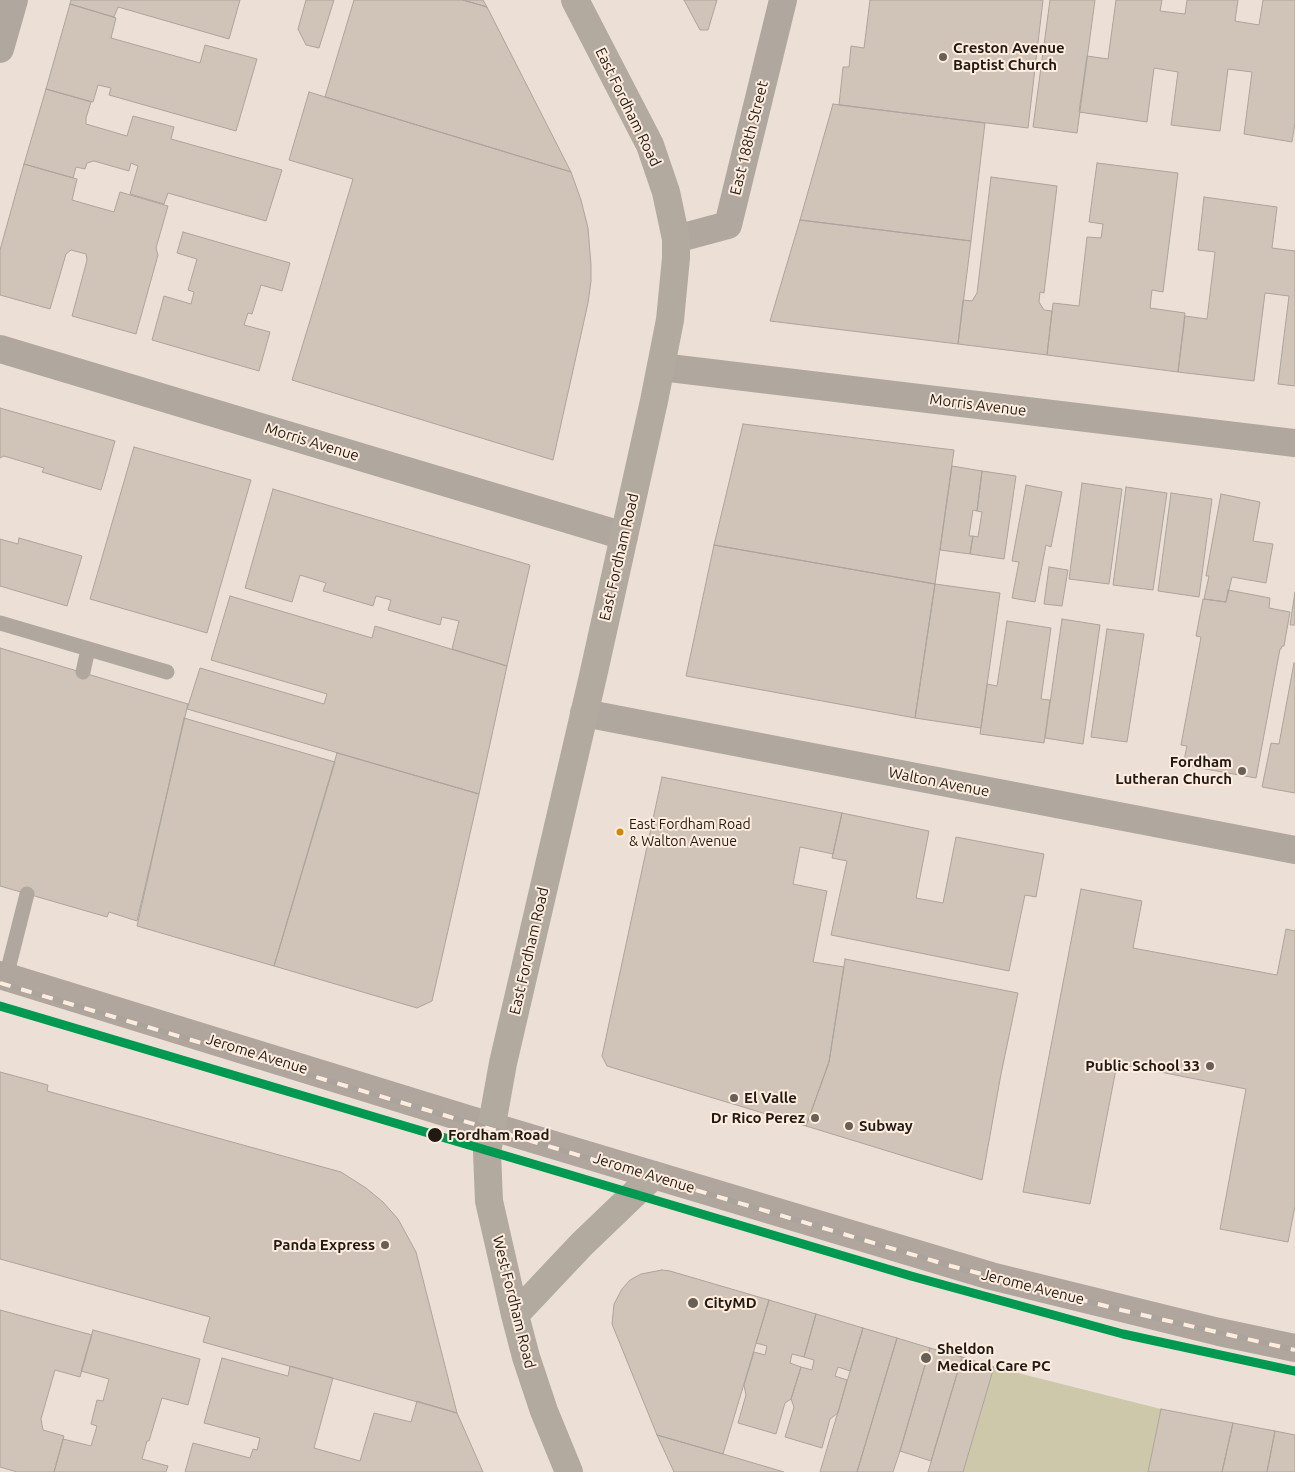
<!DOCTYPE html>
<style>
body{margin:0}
canvas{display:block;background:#ece0d6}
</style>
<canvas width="1295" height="1472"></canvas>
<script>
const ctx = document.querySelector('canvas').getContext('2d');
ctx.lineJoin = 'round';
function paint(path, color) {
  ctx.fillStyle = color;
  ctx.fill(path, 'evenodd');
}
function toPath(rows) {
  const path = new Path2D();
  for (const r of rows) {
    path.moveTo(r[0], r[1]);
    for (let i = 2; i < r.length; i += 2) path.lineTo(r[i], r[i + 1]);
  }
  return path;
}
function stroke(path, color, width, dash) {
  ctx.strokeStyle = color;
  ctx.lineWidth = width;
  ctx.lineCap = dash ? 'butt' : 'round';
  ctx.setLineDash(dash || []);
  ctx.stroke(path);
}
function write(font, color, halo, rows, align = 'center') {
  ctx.font = font + ' Ubuntu,sans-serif';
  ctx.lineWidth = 4;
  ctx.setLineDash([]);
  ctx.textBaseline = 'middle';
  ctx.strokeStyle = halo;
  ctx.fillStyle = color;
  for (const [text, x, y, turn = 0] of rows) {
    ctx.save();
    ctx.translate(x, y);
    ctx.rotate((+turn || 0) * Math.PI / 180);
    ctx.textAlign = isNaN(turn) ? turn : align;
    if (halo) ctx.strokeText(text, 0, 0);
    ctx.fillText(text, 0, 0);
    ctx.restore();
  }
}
paint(toPath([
 [994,1367,1161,1409,1148,1472,963,1472]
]), '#ccc8a9');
const building = toPath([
 [71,0,240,0,229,39,118,7,114,17,70,4,71,0],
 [306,0,334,0,319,48,306,45,298,29,306,0],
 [354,0,463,0,487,7,571,172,325,97,354,0],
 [463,0,483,0,487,7,463,0],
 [684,0,717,0,708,30,700,30,684,0],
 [870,0,1043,0,1028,128,839,105,843,67,849,67,851,46,864,48,870,0],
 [1050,0,1095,0,1077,133,1033,127,1050,0],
 [1116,0,1162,0,1160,11,1185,14,1187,0,1238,0,1235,21,1259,25,1263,0,1295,0,1295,123,1292,142,1244,134,1252,72,1228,69,1220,131,1171,125,1178,72,1154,68,1147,122,1079,112,1087,56,1108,59,1116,0],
 [70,4,116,18,111,38,200,63,205,45,257,59,236,131,109,95,111,88,98,85,93,102,46,89,70,4],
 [46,89,91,102,86,118,86,124,127,136,133,116,174,127,171,139,282,170,266,221,168,193,164,204,130,194,138,166,131,163,129,171,94,161,87,163,85,169,76,167,73,178,24,164,46,89],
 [309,92,571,172,581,200,588,228,591,265,591,281,588,303,553,460,292,380,353,179,289,160,309,92],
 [833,104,985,123,971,241,800,220,833,104],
 [1097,163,1178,173,1163,292,1152,290,1150,308,1185,313,1178,372,1047,355,1053,303,1079,306,1087,237,1101,238,1103,224,1089,222,1097,163],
 [24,164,77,179,72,200,114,212,120,192,168,206,156,248,158,255,136,334,72,316,87,260,86,254,71,250,66,254,50,309,0,295,0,250,24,164],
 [991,177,1057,186,1044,293,1040,292,1039,302,1044,310,1052,311,1047,355,958,344,963,300,972,301,977,293,991,177],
 [1204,197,1277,207,1272,248,1295,251,1295,386,1278,384,1289,296,1265,293,1254,381,1178,372,1185,316,1207,319,1215,252,1198,250,1204,197],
 [800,220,971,241,958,344,770,321,800,220],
 [183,232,290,263,282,291,261,285,252,314,248,313,244,325,270,332,259,371,152,340,164,296,191,304,194,292,188,290,197,259,177,253,183,232],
 [0,408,115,441,101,490,42,472,44,468,4,456,0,458,0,408],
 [743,424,954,450,935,584,714,545,743,424],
 [134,447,251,480,207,633,90,599,134,447],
 [952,466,982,471,977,511,973,510,969,536,973,536,970,554,940,550,952,466],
 [982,471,1016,476,1004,559,970,554,973,536,978,537,982,512,977,511,982,471],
 [1082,483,1122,489,1109,584,1069,579,1082,483],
 [1026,485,1062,492,1051,547,1046,545,1035,602,1012,598,1019,562,1012,561,1026,485],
 [1126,487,1167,493,1153,590,1113,585,1126,487],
 [273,489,530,565,507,666,452,649,459,621,442,617,440,625,388,610,391,600,376,596,373,606,323,591,326,583,300,575,292,602,245,588,273,489],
 [1171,493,1212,499,1199,597,1158,591,1171,493],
 [1221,494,1260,502,1253,541,1273,544,1266,583,1232,577,1226,602,1204,599,1209,576,1206,576,1221,494],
 [19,538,82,556,67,606,0,586,0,539,18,544,19,538],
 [714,545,935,584,915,718,686,676,714,545],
 [1049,567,1068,570,1062,606,1044,604,1049,567],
 [935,584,1000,593,981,728,915,718,935,584],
 [1228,590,1270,598,1269,608,1290,612,1284,646,1282,646,1281,649,1280,649,1256,778,1183,765,1187,746,1181,745,1201,637,1196,636,1203,599,1226,602,1228,590],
 [1295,592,1295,625,1290,625,1295,592],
 [230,596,372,638,375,626,507,666,479,794,187,709,200,668,324,704,327,694,211,660,230,596],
 [1062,619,1100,625,1083,744,1045,738,1062,619],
 [1007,621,1051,628,1041,699,1050,700,1044,743,980,734,987,684,997,686,1007,621],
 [1107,629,1144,634,1127,742,1091,737,1107,629],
 [0,648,188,704,137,921,109,912,107,917,0,886,0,648],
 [1294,663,1295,664,1295,793,1262,787,1271,743,1279,744,1294,663],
 [184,718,335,762,274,966,137,926,184,718],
 [337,753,479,794,432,1001,417,1008,274,966,337,753],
 [662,777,842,813,833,854,800,847,793,884,827,891,813,962,844,967,829,1062,806,1126,607,1066,602,1056,662,777],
 [842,813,929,831,916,898,943,903,956,837,1044,854,1036,897,1025,895,1009,971,831,935,847,861,832,858,842,813],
 [1081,889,1142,901,1133,948,1277,975,1286,929,1295,931,1295,1206,1288,1242,1220,1229,1246,1089,1135,1067,1117,1064,1090,1204,1023,1192,1081,889],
 [845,959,1018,993,1001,1074,982,1180,806,1126,829,1062,845,959],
 [0,1072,48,1085,47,1091,341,1172,366,1188,383,1202,398,1219,416,1252,457,1413,203,1342,210,1317,0,1259,0,1072],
 [662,1270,670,1271,769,1300,723,1454,657,1435,612,1324,614,1304,622,1289,630,1280,641,1274,662,1270],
 [769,1300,816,1314,804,1357,792,1354,790,1363,801,1367,791,1399,785,1403,776,1434,738,1423,746,1395,744,1385,754,1352,765,1355,767,1346,756,1343,769,1300],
 [0,1310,92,1335,80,1377,55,1370,41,1419,43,1430,64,1436,54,1472,17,1472,0,1467,0,1310],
 [816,1314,863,1328,850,1371,838,1367,835,1376,847,1380,838,1413,830,1419,822,1448,785,1437,794,1407,791,1399,801,1367,812,1370,814,1360,804,1357,816,1314],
 [863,1328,897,1338,857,1472,820,1472,863,1328],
 [93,1330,200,1359,188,1405,162,1398,149,1441,147,1441,142,1459,168,1466,166,1472,54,1472,63,1439,91,1446,97,1426,91,1424,97,1400,103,1401,109,1379,81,1371,93,1330],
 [897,1338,930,1348,900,1451,893,1472,857,1472,897,1338],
 [930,1348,962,1357,931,1461,900,1451,930,1348],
 [962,1357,994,1367,963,1472,928,1472,962,1357],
 [222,1358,288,1376,290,1366,333,1378,314,1448,360,1461,374,1413,411,1422,417,1401,457,1413,483,1472,185,1472,193,1443,250,1458,253,1449,257,1450,260,1438,204,1423,222,1358],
 [1161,1409,1233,1423,1222,1472,1148,1472,1161,1409],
 [1233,1423,1275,1431,1267,1472,1222,1472,1233,1423],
 [1275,1431,1295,1435,1295,1472,1267,1472,1275,1431],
 [657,1435,723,1454,784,1472,674,1472,657,1435]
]);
paint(building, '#d0c3b7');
stroke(building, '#aca49c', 1);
stroke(toPath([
 [0,623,167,672],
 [83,672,88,649],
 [6,977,27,894]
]), '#b0a89f', 15);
stroke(toPath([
 [0,49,14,0],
 [676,239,728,225,783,0],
 [0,349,624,536],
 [661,367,1295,443],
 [584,713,1295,850]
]), '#b0a89f', 28);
stroke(toPath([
 [0,975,490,1126,991,1276,1219,1332,1295,1348]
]), '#b0a69e', 28);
stroke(toPath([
 [515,1315,582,1244,654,1175],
 [569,1472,544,1411,526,1357,515,1315,489,1201,487,1152,503,1063,593,676,654,401,670,320,676,258,676,239,666,192,650,145,575,0]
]), '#b2a99f', 28);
const rail = toPath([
 [0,983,951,1266,1121,1310,1295,1350]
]);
stroke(rail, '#aba49c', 5.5);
stroke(rail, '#feeddf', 4, [11]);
stroke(toPath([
 [0,1006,911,1276,1123,1334,1295,1371]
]), '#009952', 9);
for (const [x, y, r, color] of [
 [943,57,5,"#685f57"],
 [1242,771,5,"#685f57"],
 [620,832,4.5,"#cc8a04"],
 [1210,1066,5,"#685f57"],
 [734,1098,5,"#685f57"],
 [815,1118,5,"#685f57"],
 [849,1126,5,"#685f57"],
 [435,1135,8,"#211a13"],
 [385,1245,5,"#685f57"],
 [693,1303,6,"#685f57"],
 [926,1358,6,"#685f57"]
]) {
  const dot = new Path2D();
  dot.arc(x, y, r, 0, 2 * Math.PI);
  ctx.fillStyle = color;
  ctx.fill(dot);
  stroke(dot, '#feeddf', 2);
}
write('14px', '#211a13', '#feeddf', [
 ["East Fordham Road",629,824],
 ["& Walton Avenue",629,841]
], 'left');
write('bold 15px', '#211a13', '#feeddf', [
 ["Creston Avenue",953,48],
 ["Baptist Church",953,65],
 ["Fordham",1232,762,"right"],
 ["Lutheran Church",1232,779,"right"],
 ["Public School 33",1200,1066,"right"],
 ["El Valle",744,1098],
 ["Dr Rico Perez",805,1118,"right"],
 ["Subway",859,1126],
 ["Panda Express",375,1245,"right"],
 ["CityMD",704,1303],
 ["Sheldon",937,1349],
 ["Medical Care PC",937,1366]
], 'left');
write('15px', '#211a13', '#feeddf', [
 ["East Fordham Road",628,107,64],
 ["East 188th Street",749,138,-76],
 ["Morris Avenue",978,405,7],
 ["Morris Avenue",312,442,17],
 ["East Fordham Road",619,557,-77],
 ["Walton Avenue",939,782,11],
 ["East Fordham Road",529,951,-77],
 ["Jerome Avenue",257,1054,17],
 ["Jerome Avenue",644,1173,17],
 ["Jerome Avenue",1033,1287,14],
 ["West Fordham Road",514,1302,76]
]);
write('bold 15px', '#211a13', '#feeddf', [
 ["Fordham Road",448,1135]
], 'left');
</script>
